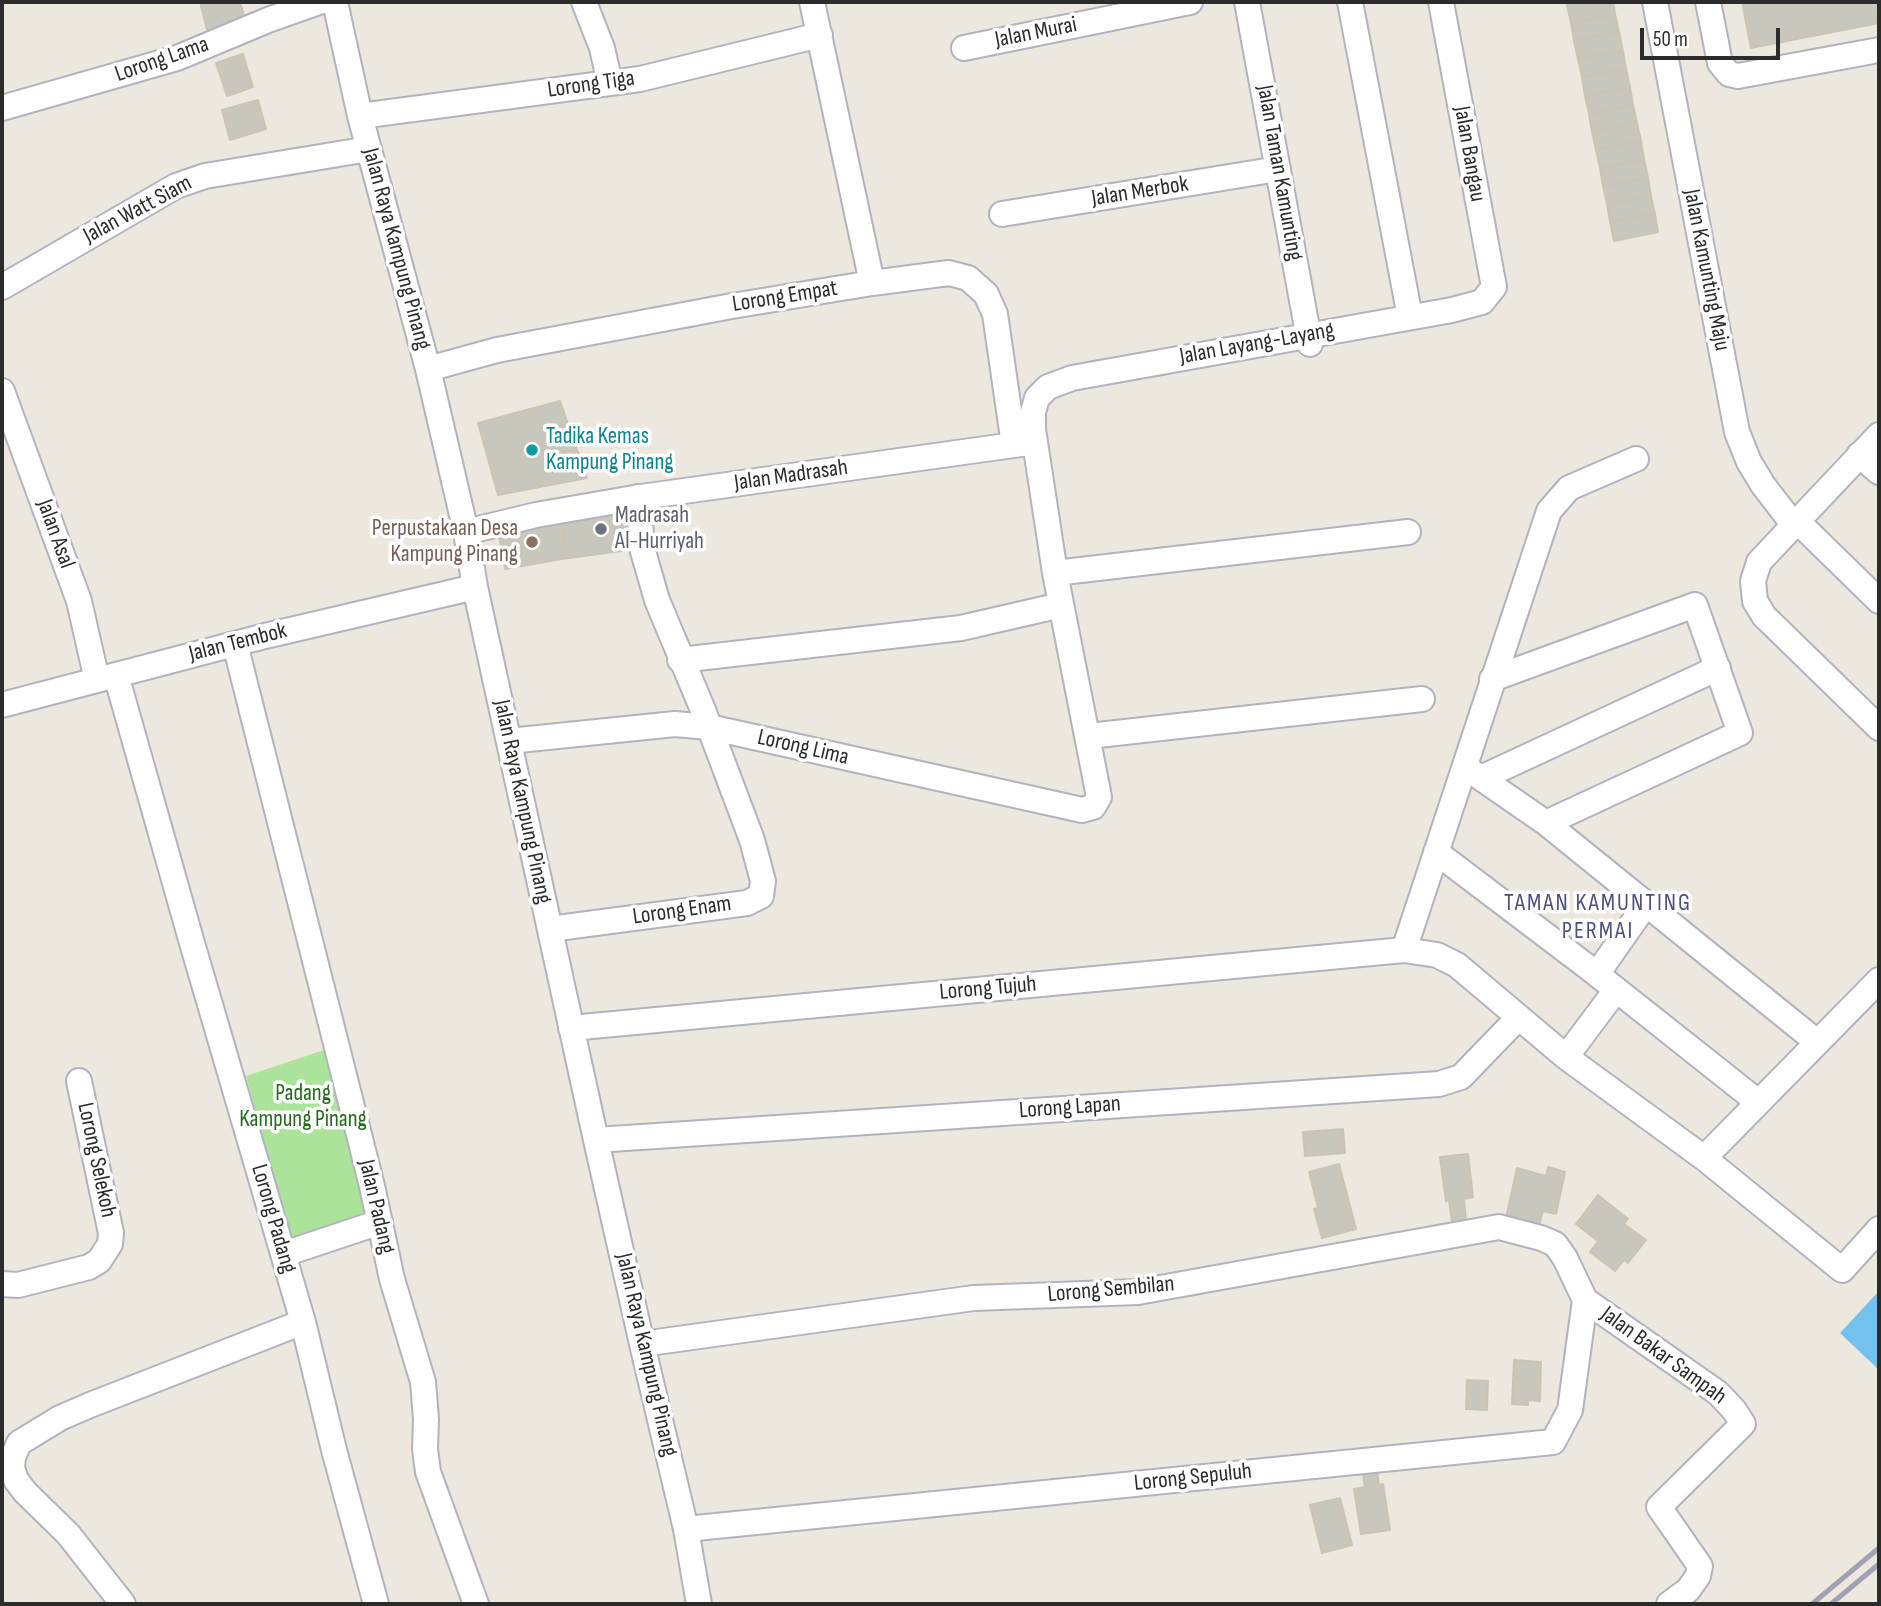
<!DOCTYPE html>
<style>
body{margin:0}
#map{position:relative;width:1881px;height:1606px;overflow:hidden;background:#ede8de;font-family:"Sofia Sans Condensed",sans-serif}
canvas{display:block}
.frame{position:absolute;inset:0;border:4px solid #2b2b2b;pointer-events:none}
.scale{position:absolute;left:1640px;top:28px;width:140px;height:32px;box-sizing:border-box;border:4px solid #2b2b2b;border-top:0;padding-left:9px;font-size:21px;line-height:24px;white-space:nowrap;color:#2b2b2b;-webkit-text-stroke:5px #fff;paint-order:stroke}
</style>
<div id="map">
<canvas width="1881" height="1606"></canvas>
<div class="frame"></div>
<div class="scale">50 m</div>
</div>
<script>
const ctx = document.querySelector('canvas').getContext('2d');
ctx.lineJoin = 'round';
function paint(path, color) {
  ctx.fillStyle = color;
  ctx.fill(path, 'evenodd');
}
function toPath(rows) {
  const path = new Path2D();
  for (const r of rows) {
    path.moveTo(r[0], r[1]);
    for (let i = 2; i < r.length; i += 2) path.lineTo(r[i], r[i + 1]);
  }
  return path;
}
function stroke(path, color, width, dash) {
  ctx.strokeStyle = color;
  ctx.lineWidth = width;
  ctx.lineCap = dash ? 'butt' : 'round';
  ctx.setLineDash(dash || []);
  ctx.stroke(path);
}
function write(font, color, halo, rows, align = 'center') {
  ctx.font = font + ' "Sofia Sans Condensed",sans-serif';
  ctx.lineWidth = 7;
  ctx.setLineDash([]);
  ctx.textBaseline = 'middle';
  ctx.strokeStyle = halo;
  ctx.fillStyle = color;
  for (const [text, x, y, turn = 0] of rows) {
    ctx.save();
    ctx.translate(x, y);
    ctx.rotate((+turn || 0) * Math.PI / 180);
    ctx.textAlign = isNaN(turn) ? turn : align;
    if (halo) ctx.strokeText(text, 0, 0);
    ctx.fillText(text, 0, 0);
    ctx.restore();
  }
}
paint(toPath([
 [336,1046,380,1222,294,1251,246,1076]
]), '#ace39b');
paint(toPath([
 [1879,1291,1879,1370,1840,1333]
]), '#72c1ee');
const building = toPath([
 [200,2,240,2,246,22,208,33,200,2],
 [1583,2,1613,2,1615,14,1571,23,1567,5,1583,2],
 [1742,2,1879,2,1879,23,1751,48,1742,2],
 [1615,14,1619,32,1574,41,1571,23,1615,14],
 [1619,32,1623,51,1578,59,1574,41,1619,32],
 [1623,51,1626,69,1582,77,1578,59,1623,51],
 [243,54,253,87,227,96,216,63,243,54],
 [1626,69,1630,87,1585,96,1582,77,1626,69],
 [1630,87,1633,105,1589,114,1585,96,1630,87],
 [258,100,266,129,230,140,222,110,258,100],
 [1633,105,1637,123,1592,132,1589,114,1633,105],
 [1637,123,1641,141,1596,150,1592,132,1637,123],
 [1641,141,1644,159,1600,168,1596,150,1641,141],
 [1644,159,1648,178,1603,186,1600,168,1644,159],
 [1648,178,1651,196,1607,204,1603,186,1648,178],
 [1651,196,1655,214,1610,222,1607,204,1651,196],
 [1655,214,1658,232,1614,241,1610,222,1655,214],
 [560,401,587,478,498,495,478,423,560,401],
 [634,498,642,548,562,559,564,510,634,498],
 [564,510,562,559,505,569,497,524,564,510],
 [1343,1129,1345,1153,1305,1156,1303,1132,1343,1129],
 [1468,1154,1473,1197,1464,1199,1466,1221,1452,1222,1449,1200,1446,1201,1440,1157,1468,1154],
 [1339,1164,1356,1229,1322,1238,1314,1209,1318,1208,1309,1172,1339,1164],
 [1548,1167,1565,1172,1556,1214,1543,1211,1539,1226,1506,1218,1517,1168,1546,1176,1548,1167],
 [1598,1195,1628,1219,1624,1224,1646,1240,1628,1263,1624,1260,1615,1271,1590,1252,1598,1241,1576,1224,1598,1195],
 [1514,1360,1541,1362,1540,1401,1528,1400,1528,1405,1512,1404,1514,1360],
 [1467,1380,1488,1381,1487,1410,1466,1409,1467,1380],
 [1377,1470,1379,1485,1383,1484,1390,1530,1361,1534,1354,1489,1365,1487,1363,1473,1377,1470],
 [1340,1498,1352,1545,1322,1553,1310,1505,1340,1498]
]);
paint(building, '#c9c6bc');
stroke(building, '#c9c4b7', 2);
const minor = toPath([
 [335,2,360,116,428,369,466,532,475,587,596,1140,642,1344,686,1529,699,1604],
 [584,2,602,48,610,83],
 [812,2,872,283],
 [1247,2,1310,344],
 [1350,2,1410,317],
 [1655,2,1737,432,1749,462,1763,485,1793,524],
 [1708,2,1720,63,1729,74,1738,76,1879,50],
 [964,48,1190,2],
 [2,108,177,58,268,20,319,2],
 [360,116,640,79,820,35],
 [1002,214,1278,169],
 [2,287,176,186,205,176,369,149],
 [428,369,497,350,732,306,872,283,949,273,968,278,986,294,995,314,1014,445],
 [2,391,79,601,97,680],
 [1879,435,1759,562,1753,581,1755,601,1764,616,1879,728],
 [1859,455,1879,472],
 [1797,521,1879,601],
 [466,532,536,515,634,498,1028,443],
 [1055,573,1408,532],
 [235,644,372,1186,392,1279,423,1382,426,1419,425,1449,428,1472,476,1604],
 [680,660,961,628,1061,605],
 [116,675,192,943,303,1322,334,1450,376,1604],
 [1492,679,1695,605,1740,733,1546,823],
 [2,705,265,636,475,587],
 [1089,736,1422,699],
 [509,741,675,724,709,727,1082,810,1093,807,1099,797,1055,573,1033,429,1033,412,1037,398,1048,387,1072,378,1452,310,1482,302,1494,287,1441,2],
 [1465,767,1546,823,1817,1042],
 [1481,778,1718,668],
 [1436,852,1589,968,1758,1102],
 [550,929,747,903,761,896,763,881,752,840,703,710,657,600,642,548,638,497],
 [1404,950,1549,511,1569,488,1636,459],
 [1597,974,1646,904],
 [571,1028,1404,950,1437,955,1457,965,1566,1057,1704,1158,1842,1270,1879,1229],
 [1566,1057,1616,990],
 [596,1140,1439,1084,1461,1077,1518,1018],
 [1704,1158,1879,980],
 [284,1254,380,1222],
 [2,1284,18,1285,89,1267,99,1261,110,1244,111,1233,79,1081],
 [642,1344,974,1298,1138,1292,1499,1227,1541,1238,1555,1244,1565,1258,1585,1300,1718,1393,1734,1410,1743,1424,1659,1507,1700,1566,1698,1576,1688,1590,1669,1604],
 [686,1529,1553,1442,1570,1410,1585,1300],
 [123,1604,68,1534,25,1492,16,1480,12,1468,13,1457,19,1443,60,1418,90,1405,303,1322]
]);
stroke(minor, '#b1b3bf', 28);
stroke(minor, '#fff', 24);
stroke(toPath([
 [1812,1604,1879,1548],
 [1831,1604,1879,1564]
]), '#a0a1b5', 5);
for (const [x, y, r, color] of [
 [532,450,7,"#0f9aa8"],
 [601,529,7,"#6b7280"],
 [532,542,7,"#8d6e63"]
]) {
  const dot = new Path2D();
  dot.arc(x, y, r, 0, 2 * Math.PI);
  ctx.fillStyle = color;
  ctx.fill(dot);
  stroke(dot, '#fff', 2.5);
}
write('23px', '#2b2b2b', '#fff', [
 ["Jalan Murai",1036,33,-11],
 ["Lorong Lama",162,60,-19],
 ["Lorong Tiga",591,85,-8],
 ["Jalan Bangau",1469,154,80],
 ["Jalan Taman Kamunting",1279,173,80],
 ["Jalan Merbok",1140,192,-9],
 ["Jalan Watt Siam",138,210,-28],
 ["Jalan Raya Kampung Pinang",396,249,75],
 ["Jalan Kamunting Maju",1706,270,79],
 ["Lorong Empat",785,297,-9],
 ["Jalan Layang-Layang",1257,344,-10],
 ["Jalan Madrasah",791,476,-8],
 ["Jalan Asal",55,534,70],
 ["Jalan Tembok",238,643,-14],
 ["Lorong Lima",803,748,13],
 ["Jalan Raya Kampung Pinang",522,802,78],
 ["Lorong Enam",682,911,-8],
 ["Lorong Tujuh",988,989,-5],
 ["Lorong Lapan",1070,1108,-4],
 ["Lorong Selekoh",96,1160,78],
 ["Jalan Padang",376,1207,77],
 ["Lorong Padang",273,1219,74],
 ["Lorong Sembilan",1111,1290,-5],
 ["Jalan Raya Kampung Pinang",646,1355,77],
 ["Jalan Bakar Sampah",1663,1356,36],
 ["Lorong Sepuluh",1193,1478,-6]
]);
write('23px', '#0d838f', '#fff', [
 ["Tadika Kemas",546,437],
 ["Kampung Pinang",546,463]
], 'left');
write('23px', '#5b616d', '#fff', [
 ["Madrasah",615,516],
 ["Al-Hurriyah",615,542]
], 'left');
write('23px', '#785e54', '#fff', [
 ["Perpustakaan Desa",518,529],
 ["Kampung Pinang",518,555]
], 'right');
write('23px', '#24691b', '#fff', [
 ["Padang",303,1094],
 ["Kampung Pinang",303,1120]
]);
ctx.letterSpacing = '2px';
write('24px', '#4c507c', '#fff', [
 ["TAMAN KAMUNTING",1598,904],
 ["PERMAI",1598,932]
]);
ctx.letterSpacing = '0px';
</script>
